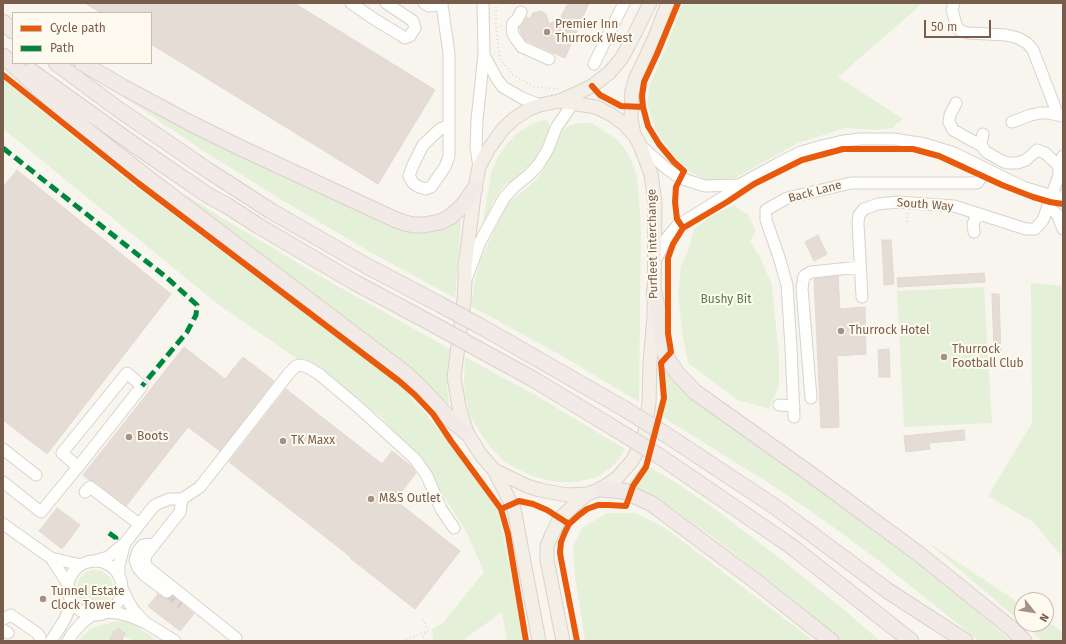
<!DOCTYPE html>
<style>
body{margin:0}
#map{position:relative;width:1066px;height:644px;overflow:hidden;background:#f8f5ee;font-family:"Fira Sans",sans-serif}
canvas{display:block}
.frame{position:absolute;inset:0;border:4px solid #795d4c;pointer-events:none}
.legend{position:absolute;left:12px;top:12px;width:140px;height:52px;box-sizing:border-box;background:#fffaf0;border:1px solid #c9bbae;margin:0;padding:5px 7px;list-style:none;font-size:12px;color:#795d4c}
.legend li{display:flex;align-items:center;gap:8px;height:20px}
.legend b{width:20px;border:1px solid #c9bbae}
.north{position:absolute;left:1014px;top:592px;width:40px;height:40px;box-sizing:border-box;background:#fffaf0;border:1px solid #c9bbae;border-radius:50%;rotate:120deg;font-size:11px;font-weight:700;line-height:16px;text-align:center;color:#795d4c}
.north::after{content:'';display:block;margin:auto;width:14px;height:18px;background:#a59285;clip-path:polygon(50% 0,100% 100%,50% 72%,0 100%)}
.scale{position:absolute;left:924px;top:20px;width:67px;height:18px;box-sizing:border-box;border:2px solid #795d4c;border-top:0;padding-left:5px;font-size:12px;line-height:14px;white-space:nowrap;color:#795d4c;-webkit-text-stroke:3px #fffaf0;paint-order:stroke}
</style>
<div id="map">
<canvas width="1066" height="644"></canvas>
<div class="frame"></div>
<ul class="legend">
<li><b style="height:5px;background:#e8590c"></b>Cycle path</li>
<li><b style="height:5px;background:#00873e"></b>Path</li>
</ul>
<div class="north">N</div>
<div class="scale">50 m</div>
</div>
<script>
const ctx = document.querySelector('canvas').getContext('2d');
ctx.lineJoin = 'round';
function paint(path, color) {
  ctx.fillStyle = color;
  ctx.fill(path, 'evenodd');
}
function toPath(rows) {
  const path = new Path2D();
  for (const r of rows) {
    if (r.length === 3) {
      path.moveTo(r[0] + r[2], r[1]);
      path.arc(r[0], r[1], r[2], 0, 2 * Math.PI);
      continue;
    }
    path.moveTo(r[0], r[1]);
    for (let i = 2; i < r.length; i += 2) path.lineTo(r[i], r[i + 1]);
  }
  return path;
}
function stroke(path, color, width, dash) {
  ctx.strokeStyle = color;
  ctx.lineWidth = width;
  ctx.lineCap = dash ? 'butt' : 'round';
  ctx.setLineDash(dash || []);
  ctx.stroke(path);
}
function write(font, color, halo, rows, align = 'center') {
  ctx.font = font + ' "Fira Sans",sans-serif';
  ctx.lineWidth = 4;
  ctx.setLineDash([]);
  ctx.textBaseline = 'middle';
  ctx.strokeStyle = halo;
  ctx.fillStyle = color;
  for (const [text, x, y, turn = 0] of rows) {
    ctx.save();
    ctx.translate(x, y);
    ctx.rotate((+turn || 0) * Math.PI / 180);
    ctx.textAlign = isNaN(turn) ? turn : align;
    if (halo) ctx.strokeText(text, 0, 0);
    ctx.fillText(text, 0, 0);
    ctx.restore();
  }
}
paint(toPath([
 [683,3,923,3,838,77,903,119,896,124,893,128,876,130,845,128,798,143,735,178,708,181,689,171,672,154,655,128,647,105,650,84,662,57],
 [3,80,132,184,400,385,433,422,498,511,524,641,507,641,502,612,462,641,433,641,432,629,443,623,484,572,467,533,423,463,379,415,219,305,7,132,3,128],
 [128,94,427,232,436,231,460,220,461,221,455,298,370,252,287,203,205,152,125,98],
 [546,120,549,122,549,130,539,153,533,162,525,170,505,185,499,192,493,202,481,231,492,170,498,157,507,144,516,134,533,123],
 [578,123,592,123,616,139,625,149,632,162,637,177,641,227,639,402,564,357,471,306,475,278,480,261,501,215,509,202,534,182,543,171,559,135,567,127],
 [188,196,219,216,318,275,450,349,447,369,447,386,449,403,448,406,447,406,185,199],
 [734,205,748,215,756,231,750,242,760,257,772,285,779,356,779,385,769,409,738,400,688,363,683,338,678,295,681,266,689,249,694,229,711,216],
 [1031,283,1063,286,1063,558,1033,522,988,496,1032,423],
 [984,287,992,423,904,427,897,291],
 [465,357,537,396,625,449,619,459,609,469,595,478,576,482,557,482,535,477,517,469,501,459,490,447,478,429,470,415,465,397,464,380],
 [663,363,718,415,901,550,963,600,1011,641,979,641,887,567,832,526,775,487,661,416,665,398,662,365],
 [643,463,678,484,712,507,778,557,842,608,880,641,841,641,805,609,776,586,718,541,658,498,641,490,627,486,627,484,636,474],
 [607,513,636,513,665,528,806,635,813,641,585,641,575,577,573,546,582,528],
 [926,541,1022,605,1022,623],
 [95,588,18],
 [119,621,127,622,136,626,158,641,133,641,124,636,125,633,118,628,115,632,114,631,109,641,94,641,91,640,90,641,77,641,91,629,98,626],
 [1046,621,1063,632,1063,641,1043,641,1023,624,1046,624]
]), '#e5f0d9');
const building = toPath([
 [85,3,294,3,435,90,378,184,151,44,151,13,101,13,85,3],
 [568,3,589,3,565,58,525,40,520,31,520,28,519,28,523,23,527,17,530,19,533,13,541,11,546,14,549,24,560,19,568,3],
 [17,170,171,294,47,454,3,420,3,187,17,170],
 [818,235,827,254,814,261,805,242,818,235],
 [882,240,891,240,894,284,884,285,882,240],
 [984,273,985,282,898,287,897,278,984,273],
 [838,276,840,309,865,307,866,354,837,356,839,427,821,428,814,279,838,276],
 [992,294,999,294,1001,353,994,353,992,294],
 [184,347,225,379,243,357,274,381,220,451,188,427,126,506,94,481,89,480,83,475,184,347],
 [889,349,890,377,879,377,878,350,889,349],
 [286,389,382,464,392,451,411,466,416,473,395,500,460,551,415,609,350,558,351,557,229,462,286,389],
 [964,430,965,440,929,443,930,449,906,452,904,436,964,430],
 [57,508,80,525,62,549,39,531,57,508],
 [158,594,166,599,169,599,173,596,194,614,180,631,148,606,158,594],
 [118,628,125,633,122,641,109,641,114,631,115,632,118,628]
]);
paint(building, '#e5ddd5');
stroke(building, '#e1d8d0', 1);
stroke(toPath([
 [167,592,182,604]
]), '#d8cfc6', 11, [11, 5.5]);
const minor = toPath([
 [351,3,374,19,402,36,405,38,410,36,415,28,413,21,386,3],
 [424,3,429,6,442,5,442,3],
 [954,3,952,10,957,28,961,31,968,33,1006,35,1018,38,1027,43,1033,50,1058,115],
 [442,5,449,53,449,156,445,167,431,187,426,189,419,187,413,183,409,176,413,165,423,145,440,129,449,125],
 [521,12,517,20,513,23,512,29,513,34,516,39,522,47,549,59],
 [484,55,497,79,503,87,522,98,540,105],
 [594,64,624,3],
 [956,103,950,115,949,122,953,130,982,146],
 [1012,122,1031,115,1040,113,1048,113,1063,116],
 [983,134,981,142,982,146,986,152,1004,162,1009,163,1017,163,1026,160,1037,150,1045,153,1059,166],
 [640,145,666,168,680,178,689,181,705,186,739,185],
 [479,167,476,147,477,120,484,54,483,3],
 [1048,207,1057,214,1063,229],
 [974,232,973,224,975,219,980,214],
 [655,261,666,239,677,226,730,193,739,185,779,163,801,152,822,146,843,141,860,139,894,139,925,144,954,153,1023,187,1052,196,1063,197],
 [467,277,480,242,504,198,514,187,529,175,539,164,548,149,556,128,573,103],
 [862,297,858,223,859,215,864,209,878,204,898,202,954,206,1026,229,1035,229,1043,220,1059,175,1059,166,1063,156],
 [811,398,802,288,804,276,811,272,860,267],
 [779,405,794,406],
 [794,417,791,347,787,285,779,257,766,220,766,210,787,198,851,183,977,183,988,170],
 [3,449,36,475],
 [3,482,41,512,82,462,142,386,127,373,62,453,78,467],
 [85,492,90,487,139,524],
 [182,499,180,512,146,555,145,561,146,566,236,638],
 [3,524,51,558,81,565],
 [154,544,143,545,138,551,135,560,138,568,144,575,167,592],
 [51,558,68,584],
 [94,561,108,557,125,543,153,507,157,504,169,499,182,499,200,487,290,372,296,366,301,365,309,368,319,374,357,406,415,459,427,476,441,509,454,528],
 [95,588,27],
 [119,577,119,565,125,543],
 [121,586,128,601,135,612,143,620],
 [106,612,118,613,132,617,146,623,175,641],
 [3,619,11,615,37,633,40,637,40,641],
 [3,630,8,633],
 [51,641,65,619,69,609,71,600],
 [68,641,72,634,81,624,93,614]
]);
const major = toPath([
 [559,101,596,107,612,115,624,124,635,136,640,145,651,174,655,203,654,316,650,363,649,402,645,432,641,444,632,461,617,478,601,489,587,494,567,495,540,490,527,486,494,470,481,455,467,433,459,407,454,377,464,301,465,281,465,266,475,188,479,167,488,150,503,129,515,118,529,109,540,105,559,101],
 [559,101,578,93,592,86,609,73,621,59,629,45,650,3],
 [634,135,631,118,632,91,635,80,655,37,668,3],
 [494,470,514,509,539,641],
 [563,641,547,560,547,546,552,534,560,518,572,507,587,494]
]);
const highway = toPath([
 [3,22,13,31],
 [3,56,47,96,90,133,144,175,405,373,420,387,451,420,467,433],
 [56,63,118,109,209,171,271,211,365,265,441,305],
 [82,63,123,87,190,123,241,148,394,219,405,223,414,225,424,225,440,222,450,217,458,210,464,204,475,188],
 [31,71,133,144,209,196,226,205,257,225,354,282,440,328],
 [654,292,658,311,662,341,666,357,677,373,695,392,809,473,919,554,1012,629,1024,641],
 [480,326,623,408],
 [478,349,533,379,617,430],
 [665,434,774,506,888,591,965,641],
 [659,456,791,546,911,641],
 [601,489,624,491,652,504,754,580,831,641]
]);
stroke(minor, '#d8d2cc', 13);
stroke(major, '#dad1cb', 15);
stroke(highway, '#dad1cb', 17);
stroke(toPath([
 [496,3,496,30,500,59,513,75,535,87,556,89,561,87],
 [907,222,908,212],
 [402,641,428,631,423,619],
 [421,641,427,631]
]), '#dbd5cf', 1.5, [1, 3]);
stroke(minor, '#fefefc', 11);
stroke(major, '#f3efe7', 13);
stroke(highway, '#f2eae6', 15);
const highwayBridge = toPath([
 [441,305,480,326],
 [440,328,478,349],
 [623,408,665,434],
 [617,430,659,456]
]);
stroke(highwayBridge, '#dad1cb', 17, []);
stroke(highwayBridge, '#f2eae6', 15);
stroke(toPath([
 [3,148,166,277,197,305,196,315,187,332,142,386],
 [109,533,116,538,115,543]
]), '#00873e', 5, [10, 5]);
stroke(toPath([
 [678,3,657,54,644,82,642,96,643,107,648,126,659,144,674,162,684,171,676,187,675,202,677,219,683,228],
 [3,75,138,183,399,381,415,395,433,414,451,441,501,509,508,534,526,641],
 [592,86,600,95,621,106,643,107],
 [501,509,519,501,533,504,547,510,569,524],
 [577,641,561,559,560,552,561,542,565,532,569,524,579,515,587,509,598,505,608,505,626,506,633,486,646,467,664,398,661,363,671,352,668,333,668,258,673,244,683,228,727,202,754,184,802,160,843,149,913,149,939,156,1002,185,1033,197,1050,202,1063,204]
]), '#e8590c', 6);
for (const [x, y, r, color] of [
 [547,32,4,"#a59285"],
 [841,331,4,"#a59285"],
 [944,357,4,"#a59285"],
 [129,437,4,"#a59285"],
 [283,441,4,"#a59285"],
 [371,499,4,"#a59285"],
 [43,599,4,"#a59285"]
]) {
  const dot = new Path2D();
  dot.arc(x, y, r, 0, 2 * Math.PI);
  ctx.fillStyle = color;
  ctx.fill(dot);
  stroke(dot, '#fffaf0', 1.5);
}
write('12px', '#795d4c', '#fffaf0', [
 ["Premier Inn",555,25],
 ["Thurrock West",555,39],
 ["Thurrock Hotel",849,331],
 ["Thurrock",952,350],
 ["Football Club",952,364],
 ["Boots",137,437],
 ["TK Maxx",291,441],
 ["M&S Outlet",379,499],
 ["Tunnel Estate",51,592],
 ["Clock Tower",51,606]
], 'left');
write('12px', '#795d4c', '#fffaf0', [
 ["Back Lane",815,192,-15],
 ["South Way",925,205,4],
 ["Purfleet Interchange",653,244,-91]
]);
write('12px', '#537f43', '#fffaf0', [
 ["Bushy Bit",726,300]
]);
</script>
